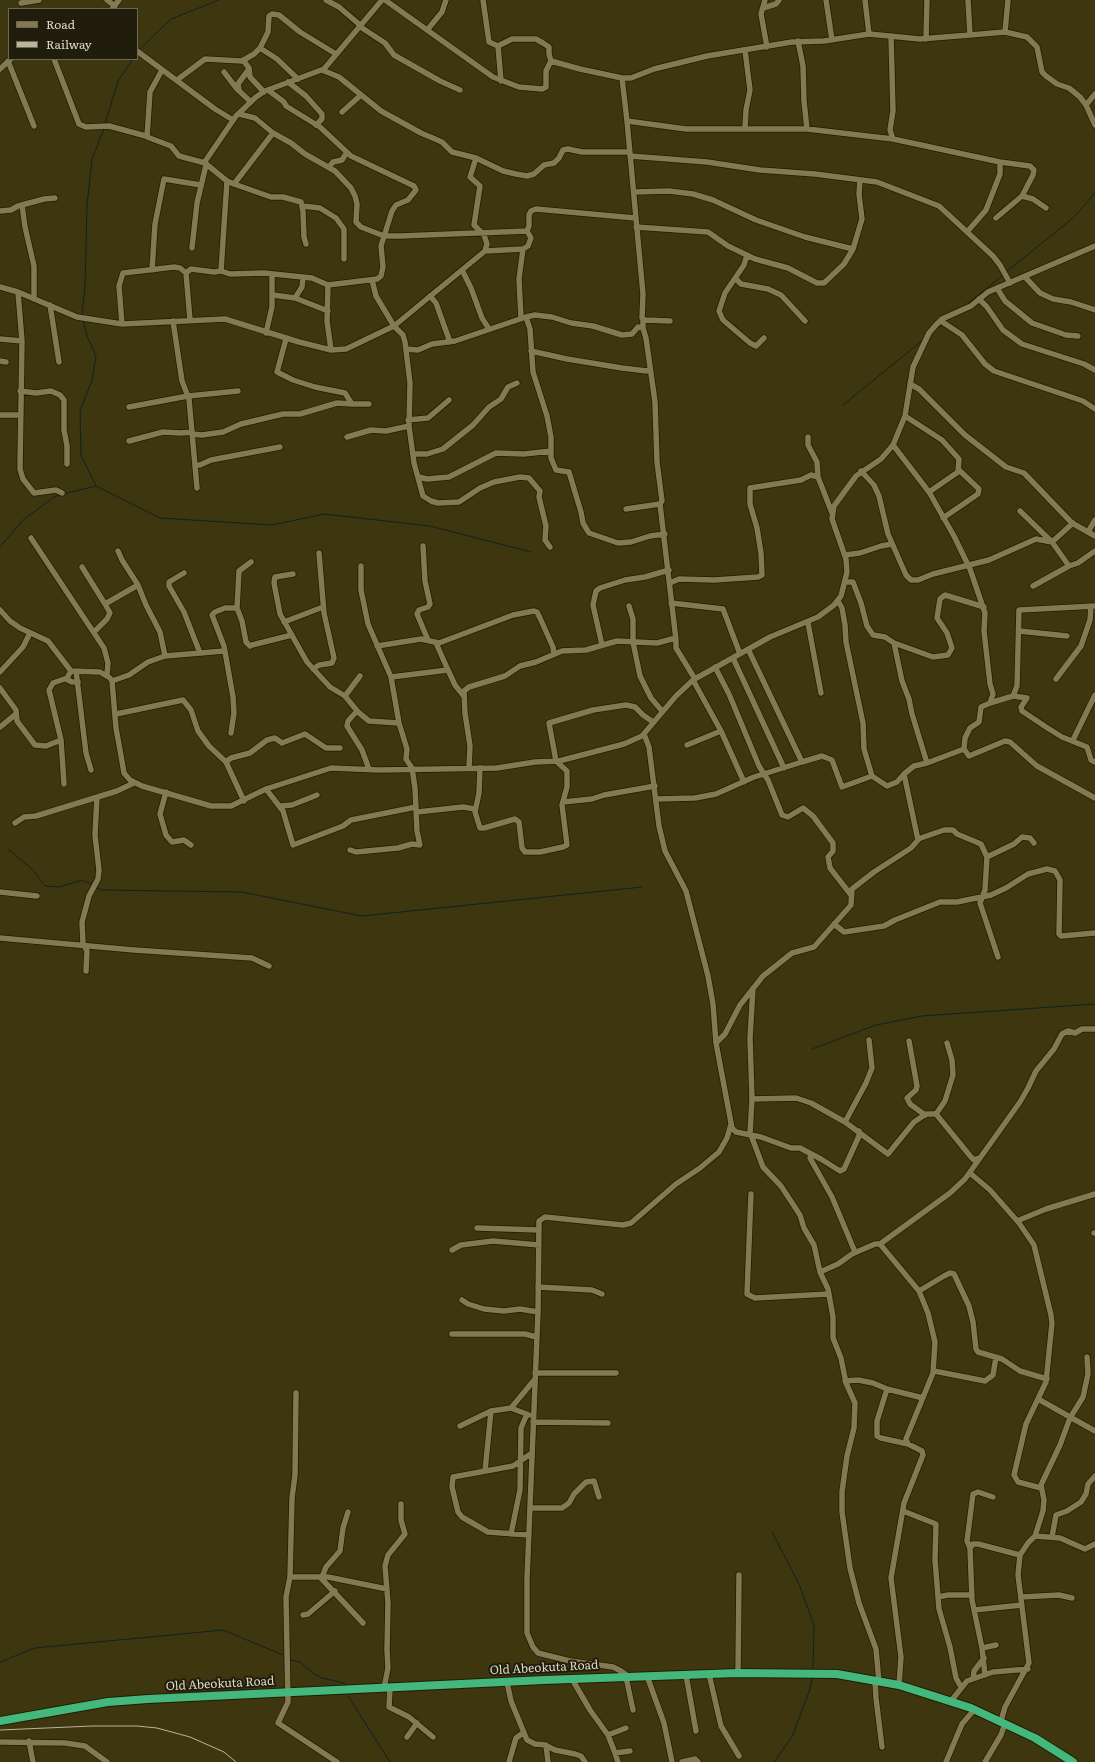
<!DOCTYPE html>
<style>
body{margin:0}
#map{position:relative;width:1095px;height:1762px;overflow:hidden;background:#3e360e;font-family:Literata,serif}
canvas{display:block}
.legend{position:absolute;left:8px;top:8px;width:130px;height:52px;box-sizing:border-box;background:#211d0d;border:1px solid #6c6856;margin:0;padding:5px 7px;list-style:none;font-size:12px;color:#ddd9c4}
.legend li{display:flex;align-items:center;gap:8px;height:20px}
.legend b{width:20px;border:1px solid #6c6856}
</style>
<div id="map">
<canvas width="1095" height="1762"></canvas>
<ul class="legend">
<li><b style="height:5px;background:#837a53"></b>Road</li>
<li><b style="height:5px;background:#bab59c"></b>Railway</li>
</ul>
</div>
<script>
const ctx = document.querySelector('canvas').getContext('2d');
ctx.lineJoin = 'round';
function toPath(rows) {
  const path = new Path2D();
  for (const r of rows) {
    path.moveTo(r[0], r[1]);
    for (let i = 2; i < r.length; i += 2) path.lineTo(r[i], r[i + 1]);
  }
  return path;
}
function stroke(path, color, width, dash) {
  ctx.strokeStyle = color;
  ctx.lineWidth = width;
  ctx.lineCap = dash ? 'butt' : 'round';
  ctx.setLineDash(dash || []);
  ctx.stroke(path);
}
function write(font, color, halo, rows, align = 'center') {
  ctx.font = font + ' Literata,serif';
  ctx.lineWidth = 4;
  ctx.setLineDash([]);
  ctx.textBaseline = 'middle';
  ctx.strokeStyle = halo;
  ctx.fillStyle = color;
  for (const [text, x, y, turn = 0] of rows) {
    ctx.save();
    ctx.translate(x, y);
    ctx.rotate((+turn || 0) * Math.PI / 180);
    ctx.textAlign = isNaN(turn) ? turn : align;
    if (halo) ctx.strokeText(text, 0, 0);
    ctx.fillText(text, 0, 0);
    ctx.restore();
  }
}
stroke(toPath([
 [139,50,171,19,219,0],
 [105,124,118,81,133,59],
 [1006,272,1073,218,1095,193],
 [966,305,1002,276],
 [82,315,85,287,87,205,92,159,104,129],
 [83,320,87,336,96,356,92,380,80,411,81,455,96,486],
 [935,330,942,325],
 [843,405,923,340],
 [63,494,96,486,160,518,272,525,324,514,430,526,531,552],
 [0,547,23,520,54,497,60,495],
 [8,849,33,870,45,886,59,887,82,880,93,885],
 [96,887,102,890,242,892,362,916,642,887],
 [812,1049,876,1025,922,1016,1095,1004],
 [772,1532,799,1584,814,1625,813,1670],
 [291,1660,300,1662,314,1674,322,1678,344,1683,345,1686],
 [0,1662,35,1648,223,1630,283,1655],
 [348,1696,390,1762],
 [774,1762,792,1737,810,1689,812,1678]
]), '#0f2227', 1);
const minor = toPath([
 [107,0,115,6],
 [326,0,339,7,360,25],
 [385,0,493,77,519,87,542,89,546,87,546,71,551,61,580,69,622,78,631,78,654,69,707,56,792,42,824,41,869,34,920,39,970,35],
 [483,0,489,42,498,46],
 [765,0,761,14,767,47],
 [826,0,832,40],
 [865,0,869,34],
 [968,0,970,35,1005,32,1027,37,1037,47,1042,72,1046,76,1057,84,1069,88,1080,97,1086,105,1095,125],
 [21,3,39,0],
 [763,8,776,4,779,0],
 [112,9,119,0],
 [359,26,385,43,394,55,440,81,460,90],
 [428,29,442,12,446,0],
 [1005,32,1008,0],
 [891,36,893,111,890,130,893,139],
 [926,39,927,0],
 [798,41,803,66,804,101,807,129],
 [260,48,277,59,298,79],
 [137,51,215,109,233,120],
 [54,59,79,124,86,127,109,126,146,136],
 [243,60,249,68,250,77,264,92],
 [8,61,34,126],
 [0,69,11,59],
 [162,70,150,92,147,137,171,146,179,156,205,163,227,181,234,184,271,197,283,197,301,202,303,212,304,237,306,244],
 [322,70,339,77,381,111,421,133,442,142,452,152,476,158,503,171,516,174,527,176,534,174,544,165,554,163,559,158,563,150,568,149,582,152,630,152],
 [224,72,237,89,251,102],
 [622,78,627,121,643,294,642,318,645,320,670,321],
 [177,80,205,59,242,61,254,54,260,48,268,32,269,16,272,14,279,15,300,32,336,54],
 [501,81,498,46,512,39,536,39,543,43,549,47,549,54,551,61],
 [288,82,306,96,322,114,322,119,316,125],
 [239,90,238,84,249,69],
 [1086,105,1095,94],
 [342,112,361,95],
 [239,114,255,118,273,133,291,143,305,154,335,171,351,188,355,196,357,204,356,222,361,227,384,236,400,236,527,231,531,238,528,246,523,249],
 [627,121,686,129,807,129,893,139,1000,162,1030,166,1034,170,1033,175,1022,196],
 [745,128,746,110,750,90,745,50],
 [630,156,707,162,760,170,815,174,877,182,939,206,993,256,1000,265,1010,283],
 [204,163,236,116,256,97,265,91,324,69,382,0],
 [329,167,333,162,342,160,347,152],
 [234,184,273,133],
 [634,192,669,191,693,194,713,200,756,220,805,237,853,249],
 [22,205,25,227,34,266,34,299],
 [303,206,320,208,336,218,344,229,344,259],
 [0,211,11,210,18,206,44,199,55,198],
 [996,218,1022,196,1033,199,1046,208],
 [636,227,708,232,728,246,755,259,788,268,817,283,824,283,844,264,853,249,862,219,859,194,860,180],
 [527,231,529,226,529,215,531,211,536,209,635,218],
 [967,232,986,210,1000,174,1000,162],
 [192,248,197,203,206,165],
 [485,251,523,249,519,279,521,318],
 [747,255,744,265,725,293,719,311,723,320,750,343,756,346,764,338],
 [152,270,155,224,164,179,201,185],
 [462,270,471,288,482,318,489,329],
 [221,271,227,181],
 [186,273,191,269,214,272,221,271,230,274,264,273,312,278,328,285,377,279,381,276,383,267,381,246,392,211,396,205,408,200,416,190,414,186,351,156,320,127,286,106,284,102,268,90],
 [1025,277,1040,293,1053,299,1071,302,1095,310],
 [736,279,741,284,768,289,781,295,805,321],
 [372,280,376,296,394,326,403,335,405,342,410,383,409,426,414,463,423,496,431,501,438,503,459,502,480,488,494,482,520,477,529,478,540,491,539,497,546,526,545,540,550,547],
 [328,285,327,321,331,350],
 [0,287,18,292,77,317,122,324,225,319,299,342,331,350,346,349,394,326,485,251,487,244,484,235,474,225,480,186,470,177,476,158],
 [997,288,1005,301,1032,323,1066,335,1078,336],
 [18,292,22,341,20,469,23,479,34,493,56,490,62,493],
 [273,295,295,298,328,311],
 [430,296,436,303,450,342],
 [295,298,302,287,303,278],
 [979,299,987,307,1003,330,1022,344,1084,364,1095,370],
 [50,305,59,362],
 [526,317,535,315,552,317,571,323,593,326,622,335,632,334,638,327,643,328],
 [643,319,643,328,646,338,655,402,657,462,662,501,660,504],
 [173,321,182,381,189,399,197,488],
 [941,321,962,335,985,364,994,371,1083,401,1095,409],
 [122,324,119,286,123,273,174,267,180,268,186,273,190,320],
 [266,333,272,307,272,275],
 [0,339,22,341],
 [286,339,277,372,293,380,315,387,345,393,352,404,369,404],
 [406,349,418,350,432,344,455,341,526,317,530,329,533,372,547,416,551,437,551,458,556,470,569,472,581,512,583,523,589,533,618,543,631,542,650,536,665,534],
 [531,351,567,359,622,368,647,371,650,369],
 [0,361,6,362],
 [910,384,919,389,965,435,1006,467,1024,473,1072,523,1095,536],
 [20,391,36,393,51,391,60,395,64,400,64,430,67,446,67,464],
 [129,407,188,396,238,391],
 [0,415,21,415],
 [905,416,942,440,959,459,958,472,929,492],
 [408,420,428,418,449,400],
 [192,434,202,435,223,432,241,424,283,414,300,414,337,403,352,404],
 [347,437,371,430,386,431,409,426],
 [808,437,808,445,817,462,818,477,832,513],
 [129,441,163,432,181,433,192,432],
 [893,445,929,492,954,536,970,569,985,613,984,631,990,684,993,694,990,703,981,707,979,722,970,728,965,738,964,749,927,763],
 [413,454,427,454,443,449,473,425,489,407,501,399,508,387,517,383],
 [195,465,200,465,211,460,280,447],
 [861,471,874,485,879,496,888,534,906,575,911,580,918,580,933,574,989,560,1036,539,1052,542,1073,523],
 [419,477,427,479,449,477,496,453,524,454,551,451],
 [626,509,660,504,676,640],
 [1020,511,1052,542,1069,566],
 [943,518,978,494,979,489,959,470],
 [1088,532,1095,520],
 [31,538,104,648,108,663,107,675],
 [423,546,425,581,430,604,428,607,419,610,417,614,428,640],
 [845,555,860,553,881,546,892,544],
 [251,562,239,571,237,608,242,621,246,642,250,646,252,645,292,635],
 [82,567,105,604],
 [184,573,169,582,169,586,184,612,200,653],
 [293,574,275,577,274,583,280,614,307,662,330,687,345,696,358,712,369,721,399,723],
 [670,583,679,579,714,580,758,577,762,575,761,553,757,528,750,504,750,488,801,480,811,475,818,477],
 [138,585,146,605,160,632,165,656],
 [1033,586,1069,566,1078,563,1095,551],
 [838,601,842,608,845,625,846,642,863,723,864,749,872,776,887,786,897,782,904,774],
 [671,603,723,609,740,654],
 [629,606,633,619,633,642,640,676,651,698,662,711],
 [0,610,10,621,20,628,48,641,71,671,100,672,110,678,112,681,116,728,120,750,124,773,130,780,142,786,211,806,231,806,266,789,331,768,379,770,497,768,535,762,559,761,624,744,642,736,676,696,693,680,770,637,818,617,834,605,841,596,847,572,846,559,832,519,834,506,856,476,881,459,893,445,905,416,913,367,929,333,935,326,942,319,971,306,988,292,1095,246],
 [284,622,323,607],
 [808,623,821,693],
 [1019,631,1067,636],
 [94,632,107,619,110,613,105,604,138,585,122,560,118,551],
 [894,643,933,657,948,655,952,648,947,633,937,618,940,599,945,595,984,607],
 [602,645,593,605,596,591,600,588,625,580,645,577,669,570],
 [377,646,421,639,439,643,513,615,534,611,537,612,540,618,553,647,554,654],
 [733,658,784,768],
 [715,667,729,694,759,766,768,780,782,815,788,817,803,808,813,816,833,843,833,851,828,857,830,868,851,895],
 [313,669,319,665,332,663,334,658,324,613,319,553],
 [448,670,455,685,463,695],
 [76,671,86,753,91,770],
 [0,672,23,647,30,633],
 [391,677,448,670,436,643],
 [66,679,72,682,78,682],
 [1056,679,1081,646,1090,620,1091,606],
 [693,680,721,731,744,782],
 [112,681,129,675,148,662,165,656,224,651],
 [0,688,16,710,17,721,35,745,46,746,61,740],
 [345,696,360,676],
 [1013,696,1027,698,1021,707,1022,711,1046,727,1062,737,1087,747,1091,760,1095,762],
 [990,703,1013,696,1017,686,1019,610,1095,606],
 [357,711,348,721,347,726,362,750,369,769],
 [116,714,183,700,191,710,198,731,209,746,226,762,244,801],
 [0,727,16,714],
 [231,733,234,713,233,697,224,646,212,615,215,612,225,608,237,608],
 [644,734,649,747,659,826,665,851,686,891,708,976,713,1004,716,1043,732,1128,736,1132,751,1135,763,1167,781,1186,800,1215,804,1228,814,1245,820,1272,838,1264,852,1254,875,1244,880,1244,919,1291,928,1313,935,1342,933,1373,906,1439,908,1444,922,1451,923,1455,904,1503,891,1578,901,1657,899,1685],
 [1073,740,1095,695],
 [687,745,721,731],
 [964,749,969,756,1005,741,1010,742,1037,766,1095,798],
 [226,762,231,758,250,753,267,740,275,738,282,743,305,734,326,748,340,748],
 [802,762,822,756,832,760,842,787,872,776],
 [469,768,470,746,465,713,464,691,469,687,505,676,520,666,536,662,562,651,586,650,617,641,657,643,672,639,676,640,676,648,695,679],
 [480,768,479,793,475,812,480,828,484,828,515,819,519,822,522,848,525,852,540,852,563,847,567,845,562,805,567,787,567,771,556,761,549,723,593,710,626,705,635,707,643,715,653,722],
 [64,784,61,740,49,690,53,683,67,678,71,671],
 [266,789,283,811,293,845,343,826,351,820,416,807],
 [166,792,160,814,166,835,172,842,184,840,191,845],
 [657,799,695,798,716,794,754,777,802,762,748,649],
 [563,802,592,799,604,795,655,786],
 [280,806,292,805,317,795],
 [417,812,463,807,475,809],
 [15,823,24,817,36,816,117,791,134,783],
 [918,839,944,830,953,830,957,834,981,844,987,857],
 [350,850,356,852,398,848,412,844,420,845,417,831,415,788,412,768,406,759,407,749,399,723,391,677,368,624,361,590,361,566],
 [0,892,37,896],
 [834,924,844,932,884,926,895,920,940,902,957,902,991,895,1006,888,1028,874,1047,869,1055,871,1060,880,1059,934,1061,936,1095,933],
 [0,938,134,950,252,958,269,966],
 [998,957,980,903,985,890,987,857,1014,844,1022,837,1030,838,1034,843],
 [86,971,87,951,83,943,82,922,89,896,98,879,99,870,95,835,97,797],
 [909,1041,917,1086,916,1090,907,1098,910,1104,925,1115],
 [716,1043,725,1034,740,1005,763,976,792,953,814,947,851,905,852,889,874,872,911,848,918,840,904,774,914,766,927,763,912,714,909,699,902,681,894,643,885,637,873,635,867,626,861,603,853,582,845,582],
 [752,1099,750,1038,753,988],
 [936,1114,945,1101,953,1075,952,1060,947,1043],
 [845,1122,866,1083,872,1068,869,1040],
 [750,1134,752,1099,796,1098,811,1103,845,1122,888,1154,914,1122,926,1114,936,1114,971,1157,974,1160,979,1158],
 [751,1135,761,1137,791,1148,800,1148,821,1159,840,1171,844,1169,859,1136,859,1131],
 [811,1154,810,1158,832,1197,855,1252],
 [970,1173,990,1190,1019,1223,1034,1245,1051,1315,1052,1323,1046,1382,1026,1424,1014,1475,1018,1482,1041,1488],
 [751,1194,747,1294,755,1298,829,1294],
 [1017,1221,1046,1209,1095,1194],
 [477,1228,539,1230],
 [1094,1233,1095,1233],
 [880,1244,950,1193,965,1179,1020,1102,1028,1088,1036,1071,1054,1049,1062,1034,1068,1031,1075,1033,1082,1029,1095,1029],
 [452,1250,461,1245,493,1241,539,1245],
 [820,1272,828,1289,833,1317,833,1338,841,1358,846,1383,855,1403,854,1428,847,1456,842,1492,842,1512,850,1568,859,1603,876,1649,879,1682],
 [538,1287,592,1290,602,1294],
 [919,1291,944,1276,950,1273,954,1274,969,1306,973,1322,976,1349,978,1352,1002,1359,1020,1371,1047,1379],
 [462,1300,468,1304,484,1309,504,1311,520,1309,538,1312],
 [452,1334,525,1334,536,1337],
 [934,1371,985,1381,993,1375,996,1357],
 [535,1373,616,1373],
 [845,1381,858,1380,873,1383,887,1389,923,1398],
 [887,1389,877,1421,877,1436,881,1438,908,1444],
 [296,1393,295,1475,292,1498,290,1577,286,1597,288,1702,278,1723,337,1762],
 [1038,1399,1095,1431],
 [511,1408,535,1379],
 [533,1422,608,1423],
 [460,1426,491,1411,511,1408,529,1415],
 [485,1471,491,1411],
 [530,1508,562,1508,569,1503,574,1494,586,1482,594,1481,599,1497],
 [903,1511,936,1524,935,1560,939,1609,950,1647,956,1678,961,1687],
 [511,1534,520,1490,521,1428,527,1414],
 [529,1535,488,1532,462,1517,458,1512,452,1487,453,1477,513,1466,532,1453],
 [1035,1536,1043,1511,1044,1500,1041,1485,1060,1445,1070,1418,1083,1397,1088,1374,1087,1357],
 [1052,1537,1056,1515,1067,1511,1081,1502,1086,1494,1088,1484,1095,1476],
 [970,1548,973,1544,978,1544,1020,1555],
 [290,1577,328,1577,387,1589],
 [320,1577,363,1623],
 [322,1577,326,1567,340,1551,343,1528,348,1512],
 [938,1597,948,1595,972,1595],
 [1021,1597,1059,1595,1072,1598],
 [974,1610,1022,1605],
 [303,1615,308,1614,335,1591],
 [982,1648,996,1645],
 [738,1673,739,1575],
 [709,1674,721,1726,739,1756],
 [686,1675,696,1731],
 [985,1675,982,1648,972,1600,970,1548,967,1541,973,1494,978,1492,993,1497],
 [647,1676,664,1723,672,1762],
 [626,1677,633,1710],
 [629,1677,621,1671,613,1667,570,1661,538,1653,533,1647,527,1633,527,1579,538,1312,539,1221,545,1217,623,1225,631,1223,676,1184,700,1168,719,1152,727,1138,731,1124],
 [572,1679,590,1710,608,1735,615,1753,630,1751],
 [973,1679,974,1671,984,1658],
 [875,1681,876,1698,882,1747],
 [507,1682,511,1701,527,1740,535,1744,546,1745,548,1762],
 [384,1688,388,1668,387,1650,388,1603,385,1566,388,1555,405,1534,401,1520,401,1504],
 [390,1688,389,1707,409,1717,433,1737],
 [951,1701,967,1681,993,1672,1028,1669],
 [1001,1721,1005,1707,1029,1663,1018,1575,1020,1555,1028,1543,1035,1536,1060,1538,1085,1549,1095,1544],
 [608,1735,626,1728],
 [407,1737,417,1723],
 [29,1741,33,1762],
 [0,1742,65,1743,85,1746,107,1762],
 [547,1746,555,1750,575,1754,581,1756,585,1762],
 [615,1753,618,1762],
 [509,1762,516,1738,523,1733],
 [682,1762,695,1759,698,1762],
 [946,1762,962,1724,974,1710],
 [985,1762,1001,1735,1005,1723]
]);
const highway = toPath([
 [0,1721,108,1702,148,1699,544,1680,738,1673,837,1674,899,1685,971,1708,1035,1738,1073,1762]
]);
stroke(minor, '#231d01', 7);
stroke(highway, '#231d01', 10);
stroke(minor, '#837a53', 5.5);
stroke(highway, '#43b77c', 8);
stroke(toPath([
 [0,1730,92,1726,137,1726,157,1728,190,1737,224,1752,236,1762]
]), '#bab59c', 1);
write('12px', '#ddd9c4', '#211d0d', [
 ["Old Abeokuta Road",544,1668,-3],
 ["Old Abeokuta Road",220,1684,-3]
]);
</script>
